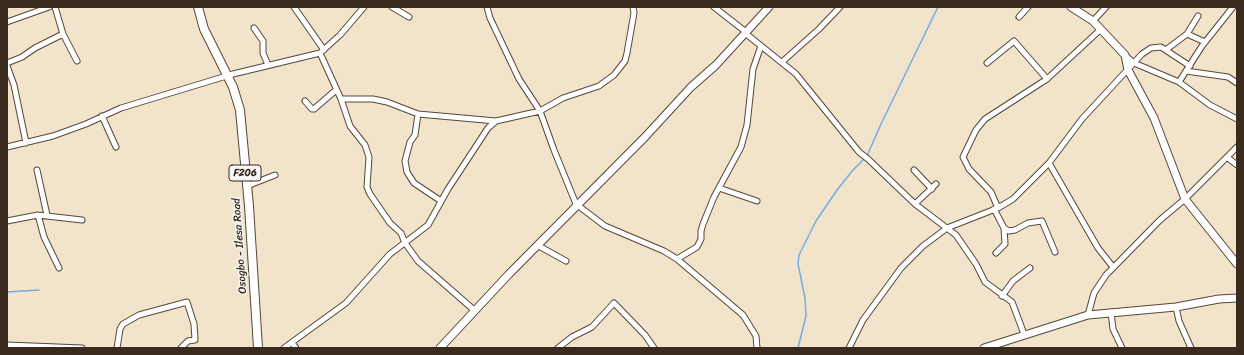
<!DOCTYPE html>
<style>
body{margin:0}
#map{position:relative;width:1244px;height:355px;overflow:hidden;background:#f2e4cb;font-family:Sriracha,sans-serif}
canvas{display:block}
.frame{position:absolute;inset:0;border:8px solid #3b2a1e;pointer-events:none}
</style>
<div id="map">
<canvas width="1244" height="355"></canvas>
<div class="frame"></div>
</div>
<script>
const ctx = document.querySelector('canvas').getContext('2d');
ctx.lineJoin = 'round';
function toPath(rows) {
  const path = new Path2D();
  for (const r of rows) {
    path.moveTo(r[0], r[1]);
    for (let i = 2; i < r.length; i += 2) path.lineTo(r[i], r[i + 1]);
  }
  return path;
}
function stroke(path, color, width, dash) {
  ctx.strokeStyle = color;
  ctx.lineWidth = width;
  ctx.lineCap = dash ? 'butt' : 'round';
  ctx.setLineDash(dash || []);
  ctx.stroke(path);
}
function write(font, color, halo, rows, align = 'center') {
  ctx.font = font + ' Sriracha,sans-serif';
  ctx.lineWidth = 3;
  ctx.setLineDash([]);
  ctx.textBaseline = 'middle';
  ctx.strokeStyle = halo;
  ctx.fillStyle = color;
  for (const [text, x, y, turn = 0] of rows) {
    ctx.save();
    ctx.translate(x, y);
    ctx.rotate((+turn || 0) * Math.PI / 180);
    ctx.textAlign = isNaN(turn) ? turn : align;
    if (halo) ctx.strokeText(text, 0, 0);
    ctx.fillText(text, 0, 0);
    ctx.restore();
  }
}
stroke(toPath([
 [7,292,39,290],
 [798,348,806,316,805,298,798,264,799,255,816,221,837,190,853,170,867,156,881,124,938,7]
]), '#77abe3', 1.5);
const street = toPath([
 [55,7,63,34,77,61],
 [294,7,324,50],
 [392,7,409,17],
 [487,7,490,18,519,79,540,111,554,150,576,204,605,226,664,251,677,259,743,315,756,336,757,348],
 [714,7,746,32],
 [1019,17,1028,7],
 [1093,21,1106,7],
 [7,22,49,7],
 [254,28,263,41,263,53,268,65],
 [745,33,796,74,859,152,868,159,915,204,956,235,976,264,985,282,1012,302,1024,334],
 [1187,34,1205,42],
 [1167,49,1187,34,1198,16],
 [320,53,341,99,350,126,365,145,369,157,367,187,370,194,390,223,401,233,405,243,418,261,474,310],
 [1125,55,1134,63,1179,82,1210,105,1237,119],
 [782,62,819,29,840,7],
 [7,63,22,57,35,48,63,34],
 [987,63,1014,41,1047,79],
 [7,66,14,85,26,143],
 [1186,71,1228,77,1237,83],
 [1179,82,1202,46,1233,7],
 [341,99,373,99,387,102,418,114,496,121,540,111,563,98,599,86,614,75,625,61,627,53,634,13,633,7],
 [305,101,312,109,314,109,336,90],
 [418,114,415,135,410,142,405,161,407,172,414,183,441,201],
 [102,116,116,147],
 [7,147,53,136,86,124,121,108,233,74,320,53,340,35,364,7],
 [1228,158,1237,165],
 [1049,163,1098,248,1113,267],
 [37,170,47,215],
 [914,170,932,189],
 [247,186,275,175],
 [719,188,757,201],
 [915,204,936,184],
 [998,208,991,192,969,169,963,157,976,130,985,119,1047,79,1101,29],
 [994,209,1004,228,1005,244,996,253],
 [38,215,44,237,59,268],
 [7,221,38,215,82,220],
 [1004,228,1009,231,1015,230,1028,223,1042,221,1055,252],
 [537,245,566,261],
 [677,259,697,247,701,239,701,231,703,224,714,197,741,147,747,125,753,69,761,46],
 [1002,296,1013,281,1030,268],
 [1176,307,1179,321,1191,348],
 [1111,312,1113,329,1122,348],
 [1088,315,1094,293,1106,275,1160,220,1185,199,1237,147],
 [292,343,296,348],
 [7,345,82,348],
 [117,348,120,329,123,324,139,315,187,302,194,324,195,340,188,341,181,348],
 [284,348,346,303,390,254,428,225,448,189,488,128,496,121],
 [558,348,572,337,592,327,614,303,645,335,654,348],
 [849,348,863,320,901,268,923,246,947,228,998,208,1013,199,1049,163,1082,119,1142,54,1151,48,1161,47,1190,66]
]);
const secondary = toPath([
 [1071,7,1093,21,1125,55,1128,70,1154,118,1185,199,1237,264],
 [440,348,509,274,645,137,691,87,716,65,769,7],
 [984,348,1088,315,1176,307,1219,299,1237,298]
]);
const primary = toPath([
 [198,7,204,29,233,87,240,110,249,206,258,348]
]);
stroke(street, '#564638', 7);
stroke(secondary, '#564638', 9);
stroke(primary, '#564638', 10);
stroke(street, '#fff', 5);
stroke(secondary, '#fff', 7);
stroke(primary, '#fff', 8);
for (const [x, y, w] of [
 [245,173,32]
]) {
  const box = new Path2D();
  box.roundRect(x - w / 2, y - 8, w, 16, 3);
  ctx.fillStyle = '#f6f6f2';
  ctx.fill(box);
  stroke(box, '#3b2a1e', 1);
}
write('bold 10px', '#3b2a1e', null, [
 ["F206",245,173]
]);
write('11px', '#3b2a1e', '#f6f6f2', [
 ["Osogbo - Ilesa Road",240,246,-94]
]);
</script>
